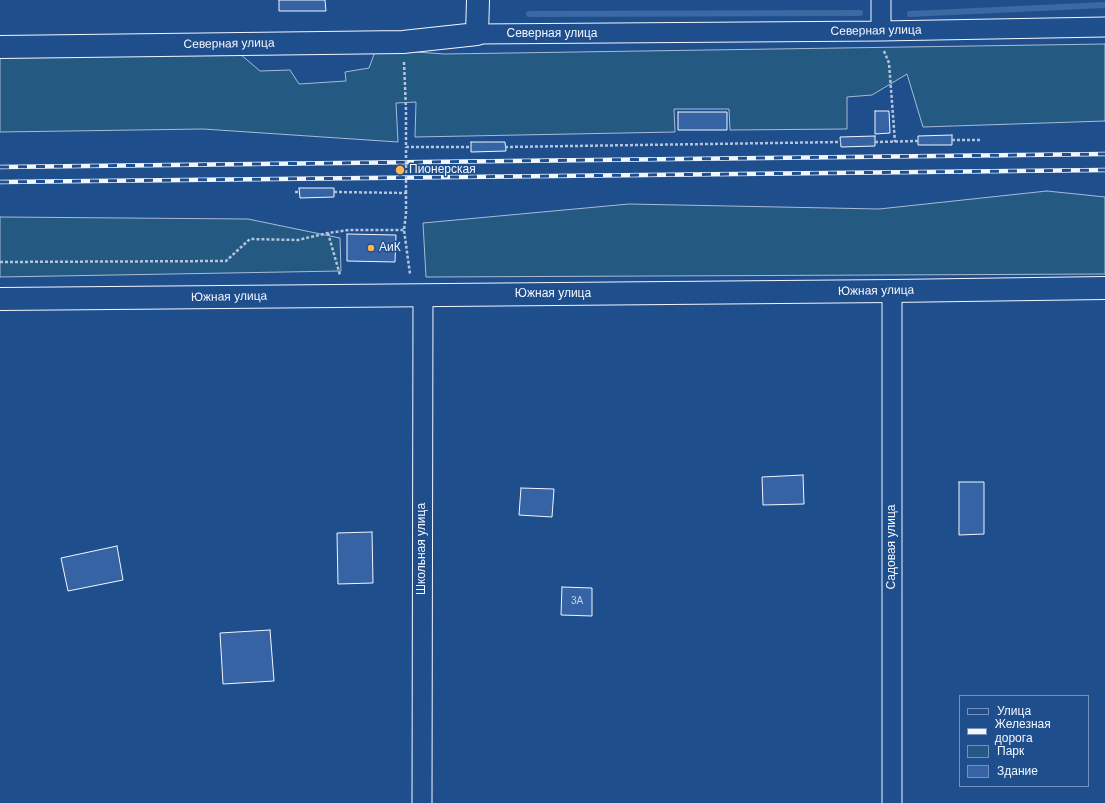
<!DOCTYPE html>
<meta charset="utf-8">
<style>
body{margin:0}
#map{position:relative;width:1105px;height:803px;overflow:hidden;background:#1f4e8c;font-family:Arial,sans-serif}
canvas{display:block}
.legend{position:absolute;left:959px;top:695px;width:130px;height:92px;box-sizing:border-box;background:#1f4e8c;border:1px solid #7391ba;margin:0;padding:5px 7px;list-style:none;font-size:12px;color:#f2f6ff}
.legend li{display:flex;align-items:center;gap:8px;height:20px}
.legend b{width:20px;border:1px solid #7391ba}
</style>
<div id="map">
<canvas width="1105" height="803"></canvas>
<ul class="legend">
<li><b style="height:5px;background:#1f4e8c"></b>Улица</li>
<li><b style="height:5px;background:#f2f6ff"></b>Железная дорога</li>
<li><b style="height:11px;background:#245a82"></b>Парк</li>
<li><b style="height:11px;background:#3563a3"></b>Здание</li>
</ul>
</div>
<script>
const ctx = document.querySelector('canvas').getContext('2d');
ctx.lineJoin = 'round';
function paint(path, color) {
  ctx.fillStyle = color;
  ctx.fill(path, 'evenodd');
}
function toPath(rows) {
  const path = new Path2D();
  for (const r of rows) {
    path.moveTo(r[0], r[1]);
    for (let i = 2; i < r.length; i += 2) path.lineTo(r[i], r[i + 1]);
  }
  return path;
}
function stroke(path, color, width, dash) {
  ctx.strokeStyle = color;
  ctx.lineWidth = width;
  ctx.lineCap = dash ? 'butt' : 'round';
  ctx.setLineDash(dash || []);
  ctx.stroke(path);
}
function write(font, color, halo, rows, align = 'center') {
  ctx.font = font + ' Arial,sans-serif';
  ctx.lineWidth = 3;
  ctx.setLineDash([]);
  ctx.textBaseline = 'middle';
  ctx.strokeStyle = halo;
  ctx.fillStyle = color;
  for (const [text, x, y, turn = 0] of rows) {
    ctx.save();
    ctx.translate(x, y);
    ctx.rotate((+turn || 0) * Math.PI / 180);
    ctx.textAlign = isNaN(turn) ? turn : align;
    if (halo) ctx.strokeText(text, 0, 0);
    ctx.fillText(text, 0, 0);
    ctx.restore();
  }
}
const green = toPath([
 [1105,44,1105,121,923,127,907,74,872,95,847,97,847,129,730,130,729,109,674,109,675,132,415,137,416,102,396,103,398,142,203,129,0,132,0,54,240,54,260,71,290,70,299,84,346,81,345,72,369,68,376,49,444,54,1105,44],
 [1047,191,1105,197,1105,274,426,277,423,223,629,204,879,209,1047,191],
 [0,217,248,219,340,238,341,271,0,277,0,217]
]);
paint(green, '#245a82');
stroke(green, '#a8bbd7', 1);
stroke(toPath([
 [529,14,860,13],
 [910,14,1105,5]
]), '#3b69a3', 6);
const building = toPath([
 [279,0,325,0,326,11,279,11,279,0],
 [875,111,889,111,890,133,875,134,875,111],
 [678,112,727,112,727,130,678,130,678,112],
 [952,135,952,145,918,145,918,136,952,135],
 [875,136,875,146,841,147,840,137,875,136],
 [471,142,505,142,506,151,471,152,471,142],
 [299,188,334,188,334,197,300,198,299,188],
 [347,234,396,235,395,262,347,261,347,234],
 [803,475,804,504,763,505,762,477,803,475],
 [959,482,984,482,984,534,959,535,959,482],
 [521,488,554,489,552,517,519,515,521,488],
 [372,532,373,583,338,584,337,533,372,532],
 [117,546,123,580,68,591,61,558,117,546],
 [562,587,592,588,592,616,561,615,562,587],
 [270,630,274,681,223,684,220,633,270,630]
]);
paint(building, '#3563a3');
stroke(building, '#f2f6ff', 1);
const minor = toPath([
 [881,31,881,0],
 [477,34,881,31,1105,27],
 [422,803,423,295],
 [892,803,892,291]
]);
const tertiary = toPath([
 [0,47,403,42,477,34,478,0],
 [0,299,892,291,1105,288]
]);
stroke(minor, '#f2f6ff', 21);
stroke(tertiary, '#f2f6ff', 24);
stroke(toPath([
 [884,51,889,63,895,142],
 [404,62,406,110,406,147,471,147],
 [952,140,982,140],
 [875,142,918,141],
 [505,147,841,142],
 [295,192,300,192],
 [334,192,406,193,406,214,404,230,410,274],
 [328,233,340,275],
 [0,262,226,261,250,239,298,240,328,233,349,230,404,230]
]), '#b3c4dc', 2.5, [3, 2]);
stroke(minor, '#1f4e8c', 19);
stroke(tertiary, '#1f4e8c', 22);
const rail = toPath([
 [0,167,1105,154],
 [0,182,1105,170]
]);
stroke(rail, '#f2f6ff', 4.5);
stroke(rail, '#1f4e8c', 3, [9]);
stroke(toPath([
 [406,193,406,147]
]), '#b3c4dc', 2.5, [3, 2]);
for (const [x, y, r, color] of [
 [400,170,5,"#ffb74d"],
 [371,248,4,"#ffb74d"]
]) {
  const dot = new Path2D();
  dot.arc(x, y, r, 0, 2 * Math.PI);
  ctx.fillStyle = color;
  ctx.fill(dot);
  stroke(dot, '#1f4e8c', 1.5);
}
write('10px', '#c3d1e8', null, [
 ["3А",577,601]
]);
write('12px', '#f2f6ff', '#1f4e8c', [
 ["Северная улица",876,31,-1],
 ["Северная улица",552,34],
 ["Северная улица",229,44,-1],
 ["Южная улица",876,291,-1],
 ["Южная улица",553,294],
 ["Южная улица",229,297,-1],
 ["Садовая улица",892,547,-90],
 ["Школьная улица",422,549,-90]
]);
write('12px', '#f2f6ff', '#1f4e8c', [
 ["Пионерская",409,170],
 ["АиК",379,248]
], 'left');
</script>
